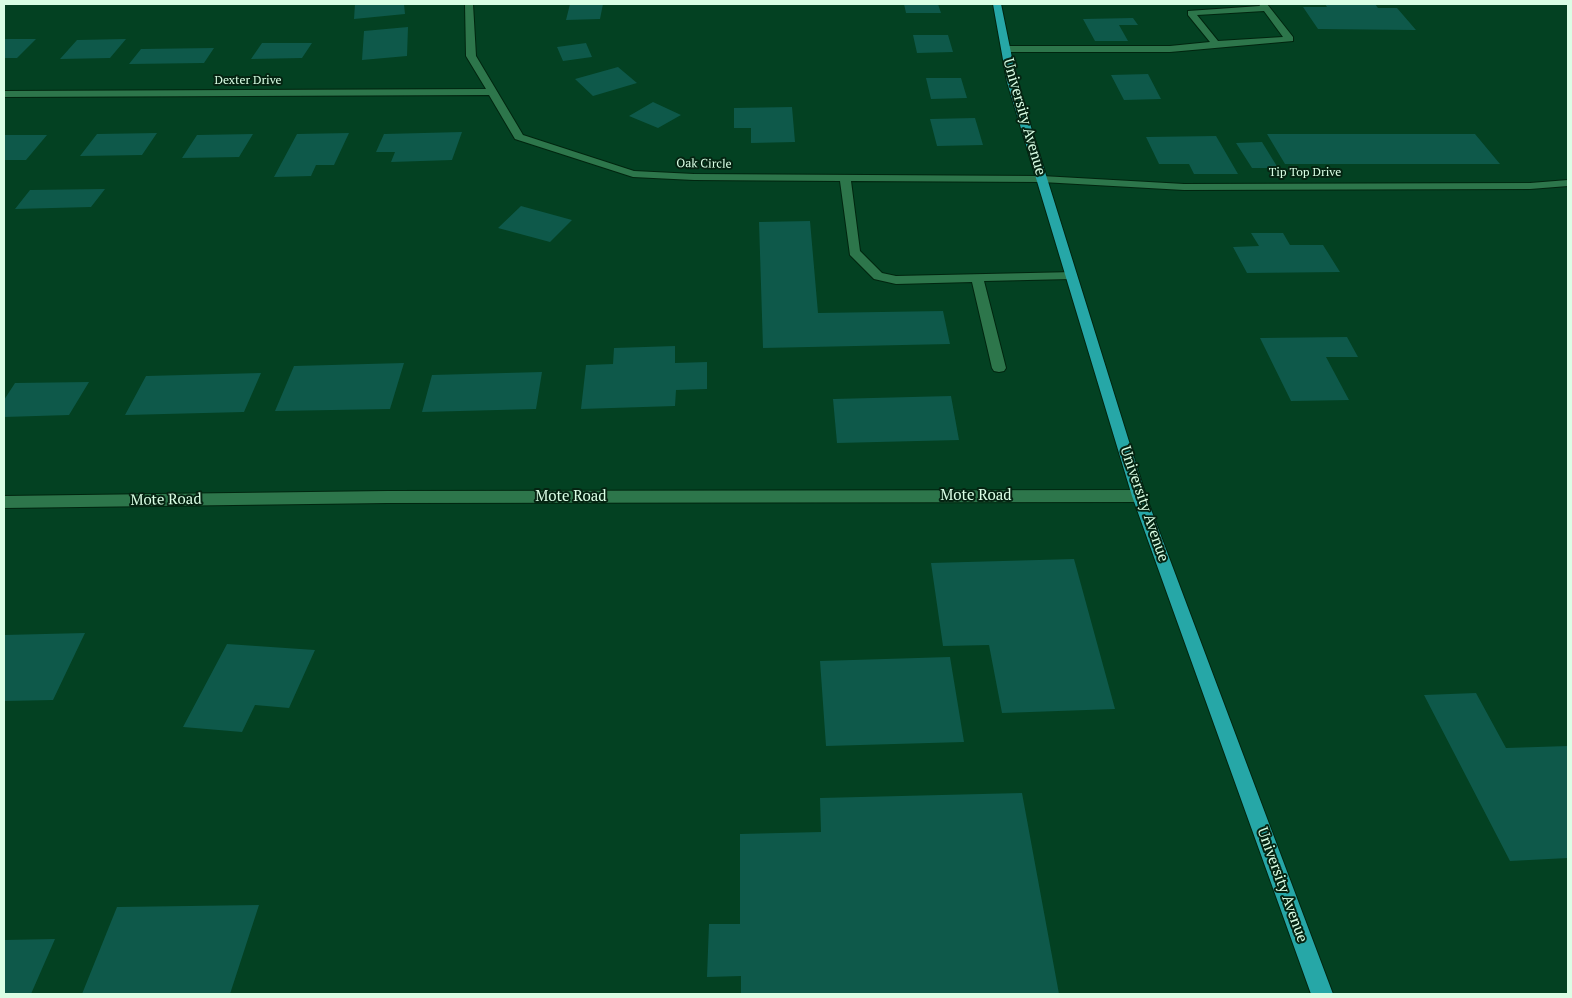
<!DOCTYPE html>
<style>
body{margin:0}
#map{position:relative;width:1572px;height:998px;overflow:hidden;background:#034122;font-family:"PT Serif",serif}
canvas{display:block}
.frame{position:absolute;inset:0;border:5px solid #dafee5;pointer-events:none}
</style>
<div id="map">
<canvas width="1572" height="998"></canvas>
<div class="frame"></div>
</div>
<script>
const ctx = document.querySelector('canvas').getContext('2d');
ctx.lineJoin = 'round';
function paint(path, color) {
  ctx.fillStyle = color;
  ctx.fill(path, 'evenodd');
}
function toPath(rows) {
  const path = new Path2D();
  for (const r of rows) {
    path.moveTo(r[0], r[1]);
    for (let i = 2; i < r.length; i += 2) path.lineTo(r[i], r[i + 1]);
  }
  return path;
}
function stroke(path, color, width, dash) {
  ctx.strokeStyle = color;
  ctx.lineWidth = width;
  ctx.lineCap = dash ? 'butt' : 'round';
  ctx.setLineDash(dash || []);
  ctx.stroke(path);
}
function write(font, color, halo, rows, align = 'center') {
  ctx.font = font + ' "PT Serif",serif';
  ctx.lineWidth = 4;
  ctx.setLineDash([]);
  ctx.textBaseline = 'middle';
  ctx.strokeStyle = halo;
  ctx.fillStyle = color;
  for (const [text, x, y, turn = 0] of rows) {
    ctx.save();
    ctx.translate(x, y);
    ctx.rotate((+turn || 0) * Math.PI / 180);
    ctx.textAlign = isNaN(turn) ? turn : align;
    if (halo) ctx.strokeText(text, 0, 0);
    ctx.fillText(text, 0, 0);
    ctx.restore();
  }
}
paint(toPath([
 [355,4,404,4,405,14,354,19],
 [570,4,603,4,600,19,566,20],
 [904,4,938,4,941,13,906,13],
 [1325,4,1375,4,1378,8,1397,8,1416,30,1318,29,1303,7,1327,7],
 [1133,18,1138,25,1119,25,1128,41,1095,41,1083,19],
 [408,27,407,56,362,60,364,31],
 [913,35,948,35,953,52,917,53],
 [4,39,36,39,17,58,4,58],
 [126,39,110,58,60,59,77,40],
 [262,43,312,43,302,58,251,59],
 [586,43,592,57,563,61,557,47],
 [214,48,204,63,129,64,141,49],
 [618,67,637,83,593,96,575,79],
 [1148,74,1161,99,1124,100,1111,75],
 [926,78,961,78,967,98,931,99],
 [653,102,681,115,658,128,629,116],
 [792,107,795,142,751,143,751,128,734,128,734,108],
 [975,118,983,145,937,146,930,119],
 [462,132,452,160,391,162,395,152,376,152,384,134],
 [157,133,142,155,80,156,97,134],
 [349,133,334,165,316,165,311,176,274,177,297,134],
 [253,134,239,157,182,158,197,135],
 [1267,134,1475,134,1500,164,1285,164],
 [4,135,47,135,26,160,4,160],
 [1216,136,1238,174,1194,174,1189,164,1159,164,1146,137],
 [1262,142,1278,168,1252,168,1236,143],
 [105,189,91,207,15,209,30,190],
 [521,206,572,220,550,242,498,228],
 [810,221,818,313,943,311,950,344,763,348,759,222],
 [1251,233,1283,233,1290,245,1323,245,1340,272,1247,273,1233,247,1259,246],
 [1347,337,1358,357,1326,357,1349,400,1291,401,1260,338],
 [675,346,675,363,707,362,707,389,676,390,675,406,581,409,586,365,613,364,614,348],
 [404,363,390,409,275,411,294,366],
 [542,372,536,409,422,412,432,375],
 [261,373,244,412,125,415,146,376],
 [89,382,69,415,4,417,4,400,15,383],
 [951,396,959,440,837,443,833,399],
 [1074,559,1115,709,1002,713,989,645,943,646,931,563],
 [85,633,53,700,4,701,4,635],
 [227,644,315,650,289,708,255,705,242,732,183,727],
 [950,657,964,742,826,746,820,661],
 [1476,693,1506,748,1568,746,1568,858,1510,861,1424,695],
 [1022,793,1059,994,741,994,741,976,707,977,709,924,740,924,740,834,821,832,820,798],
 [259,905,230,994,82,994,117,907],
 [55,939,31,994,4,994,4,940]
]), '#0e594a');
const minor = toPath([
 [465,4,473,4,476,56,523,135,634,171,694,174,1042,176,1184,184,1530,183,1568,180,1568,186,1530,189,1184,190,1042,182,851,181,860,251,882,273,896,276,1075,272,1077,275,1075,278,1071,279,984,281,1006,368,1004,371,999,372,994,371,992,368,972,282,896,284,874,279,850,255,840,181,694,180,633,177,515,139,489,95,4,97,4,91,486,89,466,56,465,4],
 [1259,4,1267,4,1293,37,1293,41,1170,52,1006,52,1001,49,1006,46,1170,46,1210,42,1188,15,1188,11,1260,6,1259,4],
 [1264,11,1283,37,1218,41,1197,15,1264,11],
 [1139,490,1144,492,1146,496,1144,500,1139,502,387,503,4,508,4,496,387,491,1139,490]
]);
const major = toPath([
 [993,4,1001,4,1017,82,1146,496,1333,994,1311,994,1132,496,1007,82,993,4]
]);
stroke(minor, '#00250f', 2);
stroke(major, '#00250f', 2);
paint(minor, '#2d764b');
paint(major, '#26a7a7');
write('12px', '#dafee5', '#052412', [
 ["Dexter Drive",248,81],
 ["Oak Circle",704,164,1],
 ["Tip Top Drive",1305,173]
]);
write('15px', '#dafee5', '#052412', [
 ["University Avenue",1024,117,74],
 ["Mote Road",976,496],
 ["Mote Road",571,497],
 ["Mote Road",166,500,-1],
 ["University Avenue",1144,504,71],
 ["University Avenue",1282,885,70]
]);
</script>
